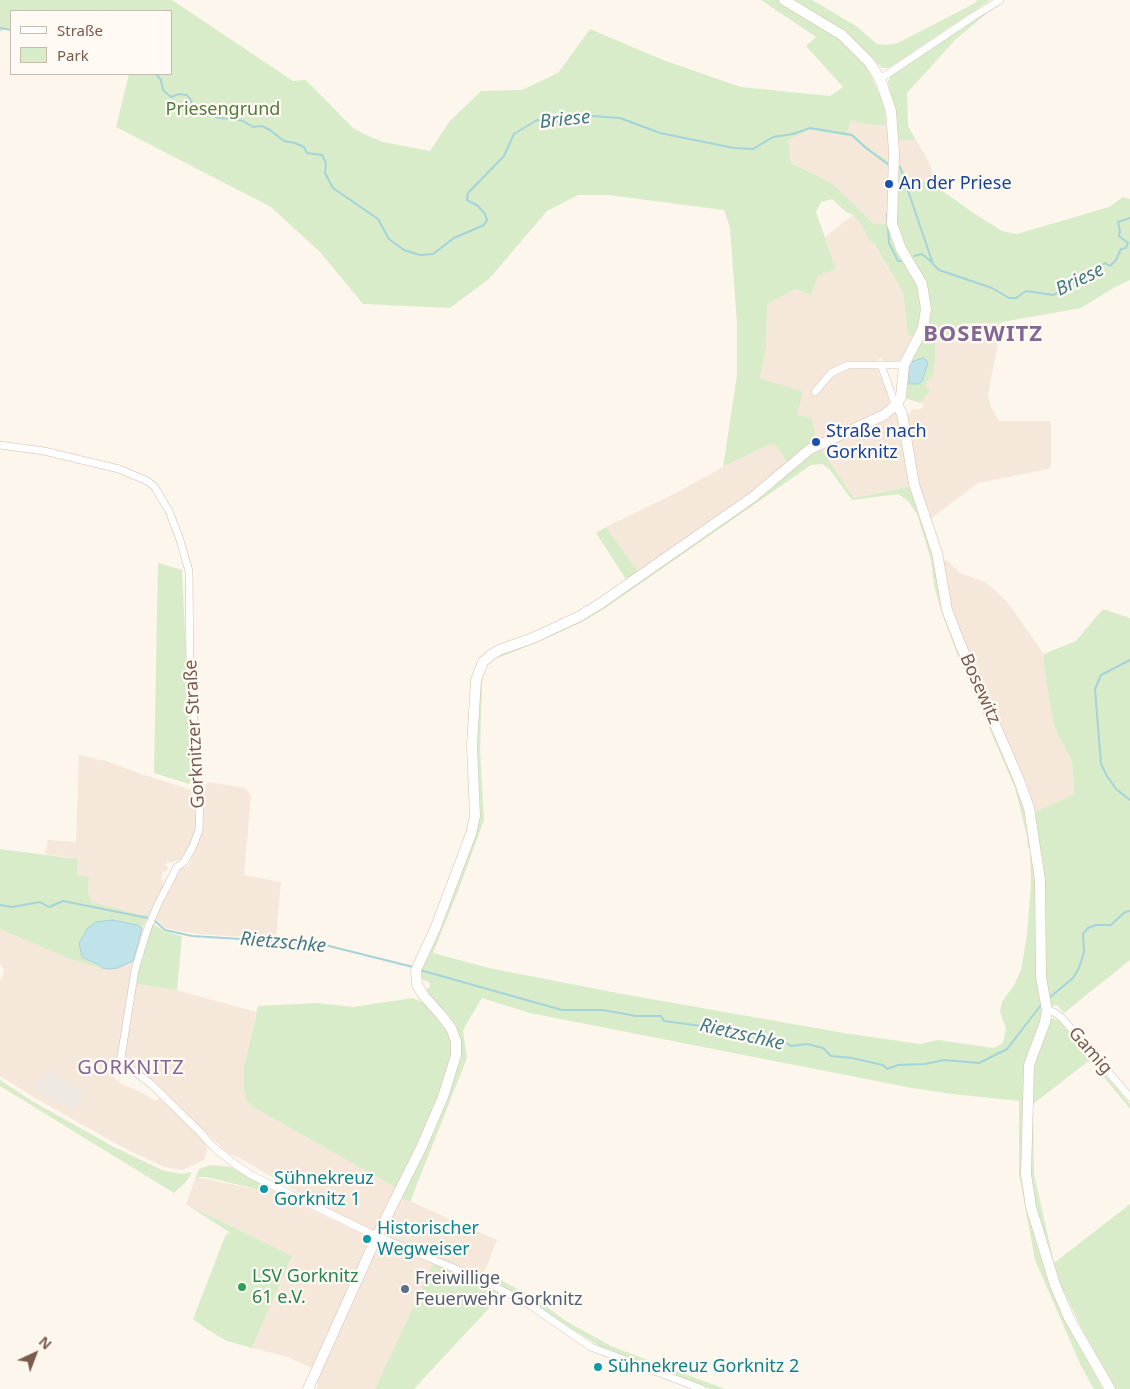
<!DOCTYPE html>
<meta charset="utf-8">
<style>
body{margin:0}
#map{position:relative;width:1130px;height:1389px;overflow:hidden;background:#fdf6ec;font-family:"Noto Sans",sans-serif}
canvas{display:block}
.legend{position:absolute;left:10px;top:10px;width:162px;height:65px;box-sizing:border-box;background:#fffaf3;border:1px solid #cabbb1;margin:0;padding:6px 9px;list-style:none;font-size:15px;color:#7a5c4d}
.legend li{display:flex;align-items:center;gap:10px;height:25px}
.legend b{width:25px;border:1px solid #cabbb1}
.north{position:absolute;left:10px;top:1329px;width:50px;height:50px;-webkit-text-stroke:4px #fffaf3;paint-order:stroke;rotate:43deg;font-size:14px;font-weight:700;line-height:20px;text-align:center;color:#7a5c4d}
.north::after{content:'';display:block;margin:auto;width:18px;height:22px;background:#7a5c4d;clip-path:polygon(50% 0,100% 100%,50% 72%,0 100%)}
</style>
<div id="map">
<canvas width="1130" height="1389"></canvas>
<ul class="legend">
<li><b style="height:6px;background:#fff"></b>Straße</li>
<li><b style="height:14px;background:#d8ecc9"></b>Park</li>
</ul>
<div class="north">N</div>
</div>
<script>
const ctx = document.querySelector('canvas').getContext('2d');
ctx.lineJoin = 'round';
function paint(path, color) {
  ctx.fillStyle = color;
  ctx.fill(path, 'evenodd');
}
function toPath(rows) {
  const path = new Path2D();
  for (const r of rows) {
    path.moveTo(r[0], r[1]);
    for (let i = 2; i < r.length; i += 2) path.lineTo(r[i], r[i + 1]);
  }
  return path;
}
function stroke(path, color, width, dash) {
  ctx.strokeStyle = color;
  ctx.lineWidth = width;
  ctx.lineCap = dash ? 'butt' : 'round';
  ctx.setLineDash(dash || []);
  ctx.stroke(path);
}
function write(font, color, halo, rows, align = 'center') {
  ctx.font = font + ' "Noto Sans",sans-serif';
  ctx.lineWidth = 4.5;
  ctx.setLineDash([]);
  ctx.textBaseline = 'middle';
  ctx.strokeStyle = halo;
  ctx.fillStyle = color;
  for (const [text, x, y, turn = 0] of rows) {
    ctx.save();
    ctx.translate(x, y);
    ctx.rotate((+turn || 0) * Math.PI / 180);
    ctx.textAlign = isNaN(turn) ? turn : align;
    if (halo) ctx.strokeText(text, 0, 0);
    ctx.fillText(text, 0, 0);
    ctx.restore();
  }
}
paint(toPath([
 [851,119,863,124,889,127,890,162,867,146,852,134,847,133],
 [809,130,852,137,866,150,890,165,888,224,873,223,832,183,791,163,788,139],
 [896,140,916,140,929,162,934,177,910,187,905,172,899,163],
 [854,214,903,292,908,335,915,338,902,361,896,363,883,361,881,358,878,359,878,361,873,361,874,367,878,368,880,372,879,374,880,377,883,378,891,398,888,406,882,413,816,441,797,415,760,379,766,349,767,304,796,289,811,296,818,276,836,269,825,237],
 [1002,322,988,395,991,407,999,421,1050,421,1051,423,1051,466,1048,469,978,483,929,520,928,516,930,512,928,508,924,507,916,485,907,417,912,410,923,408,924,404,920,403,931,390,926,388,926,382,933,376,935,362,935,342,946,336,960,324],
 [893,413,898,413,911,486,854,498,820,447],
 [775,444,788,464,767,482,639,573,606,527,676,493,723,467,764,447],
 [946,559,960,573,985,582,995,590,1008,603,1044,654,1044,668,1054,727,1072,762,1074,794,1033,813,950,609,943,562],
 [79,755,106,761,141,774,192,790,196,793,196,828,190,845,186,853,180,859,173,862,167,862,165,865,169,869,162,873,161,880,164,882,163,887,149,914,141,915,92,903,88,893,89,877,77,875,78,859,45,854,48,840,76,842],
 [209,782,245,788,251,796,244,875,281,882,276,939,198,934,179,931,165,928,155,918,167,892,169,892,174,883,174,879,177,872,182,867,188,867,200,837,203,787],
 [0,929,102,968,118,968,133,961,128,989,127,1011,117,1055,118,1061,112,1076,123,1085,139,1091,156,1101,161,1097,183,1118,206,1144,207,1151,204,1160,182,1170,164,1167,120,1146,35,1098,0,1076,0,980,3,976,4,969,0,964],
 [136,984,177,990,256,1012,244,1066,253,1107,398,1189,374,1230,372,1230,330,1211,240,1158,229,1154,146,1076,126,1062,124,1053],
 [196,1177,261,1190,264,1185,326,1217,369,1237,371,1242,314,1369,285,1356,252,1348,292,1256,186,1204],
 [401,1197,497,1240,485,1271,479,1275,386,1236,384,1232],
 [382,1242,433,1264,375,1389,318,1389,316,1388,318,1385,316,1379,378,1245]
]), '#f5e8da');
paint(toPath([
 [47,1070,84,1091,74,1110,34,1088]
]), '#efe9e4');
paint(toPath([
 [0,0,172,0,293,81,306,80,353,128,366,135,383,142,430,151,449,122,481,91,522,90,558,73,590,29,663,60,741,87,830,96,843,87,806,46,816,37,761,0,778,0,839,38,865,63,880,95,885,111,886,126,863,124,851,120,847,132,852,134,867,146,890,162,890,165,866,150,852,137,809,130,788,140,791,163,832,183,873,223,888,224,913,275,922,297,921,319,915,338,908,335,903,292,875,246,869,239,862,226,854,215,846,212,832,199,821,202,816,212,836,269,818,276,811,296,796,289,767,304,766,349,760,378,803,392,797,415,812,418,816,441,788,464,775,444,764,447,723,467,737,375,737,323,730,228,724,210,608,195,578,195,547,211,489,279,450,308,363,304,320,252,271,207,116,127,129,74,171,74,171,11,11,11,11,29,6,28,0,32],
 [793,0,812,0,856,26,877,44,886,45,898,43,975,3,977,0,990,0,889,68,882,68,843,31],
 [981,14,986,14,955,40,907,93,908,126,916,140,896,140,888,81,893,74],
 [897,163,899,163,905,172,910,187,934,177,941,190,972,212,1002,231,1017,234,1109,207,1123,197,1130,199,1130,280,1115,287,1081,308,1002,322,960,324,946,336,935,342,935,362,933,376,926,382,926,388,931,390,920,403,905,398,905,375,930,310,895,224],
 [820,447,854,498,911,486,928,533,938,586,1025,807,1033,848,1028,848,1027,836,1015,788,956,651,942,613,934,586,931,560,917,514,908,501,898,494,852,500,830,470,822,464,811,465,604,609,582,622,536,643,495,659,487,665,483,672,482,685,480,749,484,820,460,886,433,953,489,968,617,993,844,1033,920,1044,938,1040,994,1048,1003,1043,1006,1029,1000,1012,1002,1002,1014,985,1021,970,1027,935,1031,884,1030,852,1034,853,1044,1010,1029,1054,1028,1208,1040,1253,1052,1291,1075,1339,1103,1389,1094,1389,1081,1366,1035,1260,1019,1174,1019,1101,953,1094,912,1088,530,1013,482,998,465,1026,463,1031,467,1058,410,1202,401,1197,459,1041,427,995,426,990,430,986,429,982,419,978,418,973,474,835,475,746,481,671,492,657,581,619],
 [606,527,639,573,627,581,596,533],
 [158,563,182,570,192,781,189,784,154,773],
 [1102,610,1106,610,1130,618,1130,960,1064,1013,1057,1005,1051,1007,1048,1005,1033,813,1074,794,1072,762,1054,727,1044,668,1044,654,1076,641],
 [0,849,78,859,77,875,89,877,88,893,92,902,141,915,149,914,142,929,138,925,99,965,102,968,70,959,0,929],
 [153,924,164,931,182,936,177,990,136,984,143,952],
 [413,998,426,1004,438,1014,453,1042,450,1068,398,1189,253,1107,247,1101,244,1091,244,1066,258,1006,317,1003,353,1007],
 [1053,1018,1061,1022,1130,1104,1130,1109,1090,1060,1033,1104,1034,1174,1054,1263,1130,1204,1130,1389,1116,1389,1083,1331,1051,1265,1034,1207,1029,1172,1032,1066,1049,1021],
 [0,1080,32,1101,114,1147,162,1170,181,1174,191,1172,191,1174,186,1182,174,1193,0,1086],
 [211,1165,231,1167,264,1185,261,1190,206,1177,196,1177,199,1169],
 [186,1204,292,1256,252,1348,227,1341,208,1330,193,1319,226,1234,227,1235,229,1232],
 [433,1264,457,1273,502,1294,414,1389,375,1389],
 [492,1275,537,1300,566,1321,611,1346,725,1389,711,1389,603,1348,490,1280]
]), '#d8ecc9');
const water = toPath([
 [923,358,926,360,928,363,922,381,918,384,909,384,909,377,906,375,911,362,923,358],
 [112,920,138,925,142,929,133,961,118,968,109,969,102,968,99,965,82,957,79,943,87,929,96,922,112,920]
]);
paint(water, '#bfe3e8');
stroke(water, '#a5d3da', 1);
stroke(toPath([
 [0,28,11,30],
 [149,74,156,74,161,80,163,90,171,97,179,94,187,95,191,100,193,109,219,118,234,119,243,121,253,127,262,126,270,130,284,141,295,143,304,147,307,153,322,155,326,163,325,173,333,188,378,219,389,239,404,250,420,255,433,254,454,238,484,225,487,220,485,214,478,206,467,200,468,193,504,156,514,134,537,120,550,123,593,116,620,118,660,133,734,148,753,149,773,137,793,134,810,128,852,135,866,148,889,165],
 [900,167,933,264,939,270,992,288,1009,298,1016,298,1026,291,1053,295,1071,286,1079,276,1088,274,1105,263,1110,266,1116,260,1121,249,1126,248,1128,243,1119,236,1120,231,1118,222,1130,218],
 [887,214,889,243,898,261,904,261],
 [914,256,922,254,933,263],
 [1130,660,1101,675,1095,689,1101,764,1107,776,1116,789,1130,800],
 [0,905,12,907,40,902,49,907,63,901,148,918],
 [155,921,165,930,192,936,321,944,413,967],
 [420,970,562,1010,603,1010,636,1016,661,1016,664,1021,702,1026,709,1025,722,1034,729,1032,768,1039,776,1045,783,1041,791,1046,807,1044,823,1048,831,1056,852,1058,883,1065,887,1069,898,1065,925,1064,944,1060,979,1063,1007,1049,1041,1005],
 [1049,998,1073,978,1079,968,1084,952,1083,934,1088,928,1096,925,1111,925,1125,912,1130,911]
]), '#a5d3da', 2);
const street = toPath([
 [880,79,974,16,1000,0],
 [881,365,894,401,897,404],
 [815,392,831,373,848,365,904,365],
 [0,445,44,451,119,469,147,481,154,486,169,511,179,537,189,571,190,675,200,789,199,830,193,846,184,862,177,867,158,904,147,930,135,970,121,1057,124,1064,150,1083,202,1134,212,1146,232,1162,251,1175,370,1233,482,1280,530,1305,591,1347,702,1389],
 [1047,1011,1054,1012,1061,1017,1130,1097]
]);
const secondary = toPath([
 [897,404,902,414,914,484,937,553,947,610,961,646,1019,780,1029,808,1040,880,1041,977,1047,1011,1045,1022,1029,1065,1026,1174,1031,1207,1055,1285,1069,1318,1110,1389],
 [308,1389,377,1236,421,1148,443,1097,456,1055,456,1041,451,1028,441,1015,424,996,417,985,416,970,435,929,471,834,475,816,472,745,476,680,483,662,491,655,499,650,533,638,580,616,601,603,753,497,810,449,884,415,897,404,901,397,904,365,923,328,926,309,922,284,901,249,892,224,894,152,891,111,880,79,869,62,842,35,784,0]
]);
stroke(street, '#d1beb0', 8);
stroke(secondary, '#d6c0b0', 11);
stroke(street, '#fff', 7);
stroke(secondary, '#fff', 10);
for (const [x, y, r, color] of [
 [889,184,5,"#1a4fb4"],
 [816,442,5,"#1a4fb4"],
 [264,1189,5,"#0f9aa8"],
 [367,1239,5,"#0f9aa8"],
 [242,1287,5,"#2e9e5b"],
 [405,1289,5,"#5c6f8a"],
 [598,1367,5,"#0f9aa8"]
]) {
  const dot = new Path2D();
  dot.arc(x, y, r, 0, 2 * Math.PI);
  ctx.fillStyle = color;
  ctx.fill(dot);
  stroke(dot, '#fffaf3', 2);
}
write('18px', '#537a41', '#fffaf3', [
 ["Priesengrund",223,110]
]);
write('18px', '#164399', '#fffaf3', [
 ["An der Priese",899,184],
 ["Straße nach",826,432],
 ["Gorknitz",826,453]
], 'left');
write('18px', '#7a5c4d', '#fffaf3', [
 ["Bosewitz",980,689,66],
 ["Gorknitzer Straße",195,734,-93],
 ["Gamig",1090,1051,49]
]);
write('18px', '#0d838f', '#fffaf3', [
 ["Sühnekreuz",274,1179],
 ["Gorknitz 1",274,1200],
 ["Historischer",377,1229],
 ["Wegweiser",377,1250],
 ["Sühnekreuz Gorknitz 2",608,1367]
], 'left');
write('18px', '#27864d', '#fffaf3', [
 ["LSV Gorknitz",252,1277],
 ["61 e.V.",252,1298]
], 'left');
write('18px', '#4e5e75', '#fffaf3', [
 ["Freiwillige",415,1279],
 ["Feuerwehr Gorknitz",415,1300]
], 'left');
write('italic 19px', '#437c86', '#fffaf3', [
 ["Briese",565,120,-6],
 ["Briese",1080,280,-26],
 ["Rietzschke",283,943,5],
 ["Rietzschke",742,1035,13]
]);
ctx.letterSpacing = '1px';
write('20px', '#846695', '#fffaf3', [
 ["GORKNITZ",131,1068]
]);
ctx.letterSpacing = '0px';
ctx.letterSpacing = '1px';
write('bold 22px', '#846695', '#fffaf3', [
 ["BOSEWITZ",983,335]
]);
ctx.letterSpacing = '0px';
</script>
